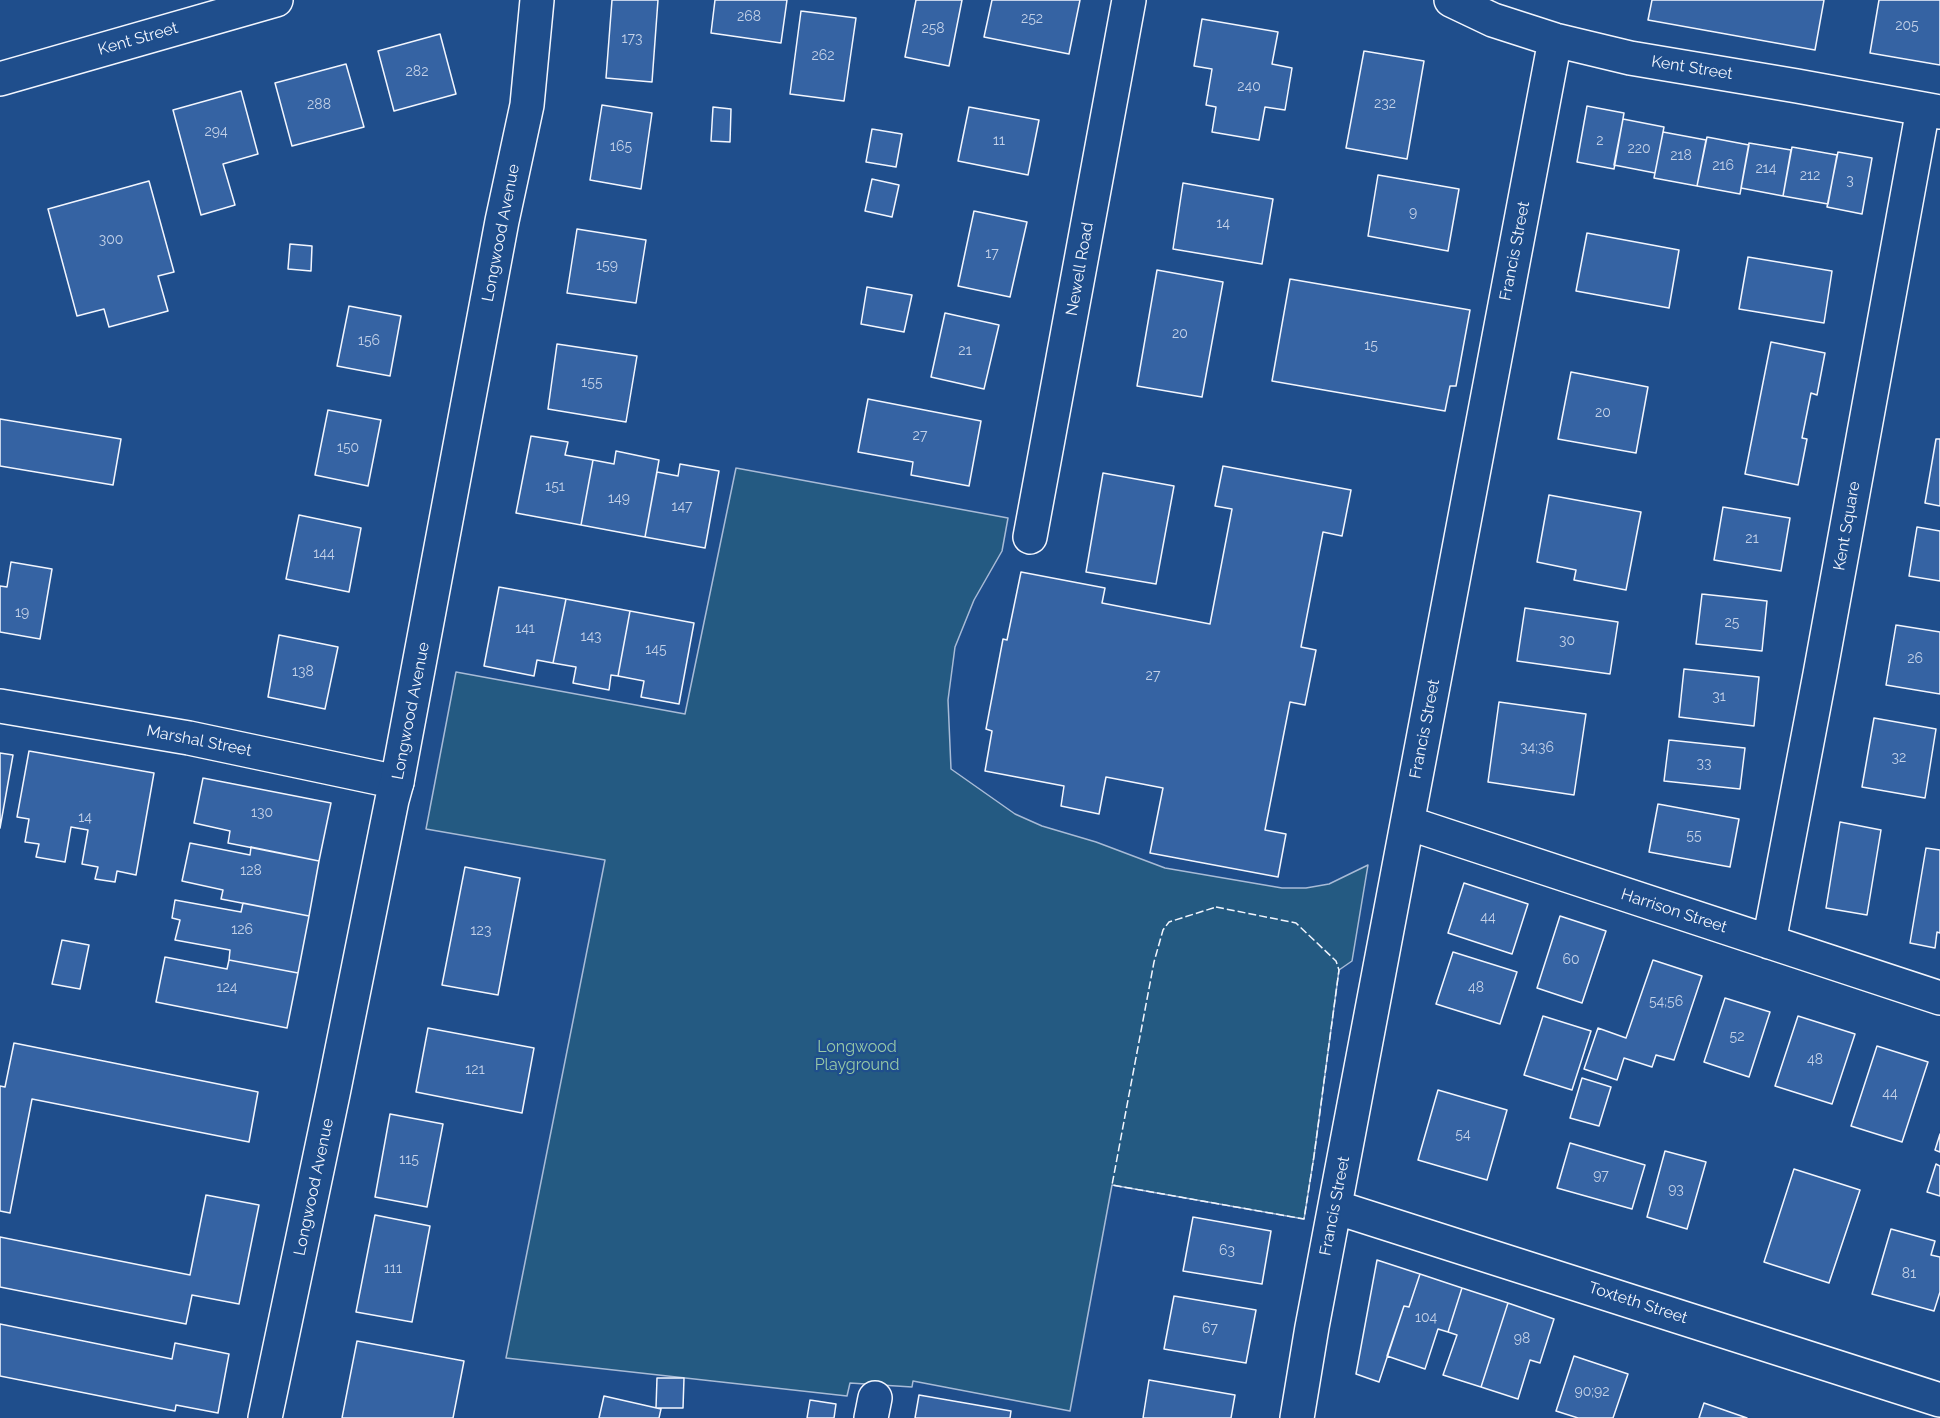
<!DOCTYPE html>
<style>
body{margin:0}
canvas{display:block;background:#1f4e8c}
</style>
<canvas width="1940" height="1418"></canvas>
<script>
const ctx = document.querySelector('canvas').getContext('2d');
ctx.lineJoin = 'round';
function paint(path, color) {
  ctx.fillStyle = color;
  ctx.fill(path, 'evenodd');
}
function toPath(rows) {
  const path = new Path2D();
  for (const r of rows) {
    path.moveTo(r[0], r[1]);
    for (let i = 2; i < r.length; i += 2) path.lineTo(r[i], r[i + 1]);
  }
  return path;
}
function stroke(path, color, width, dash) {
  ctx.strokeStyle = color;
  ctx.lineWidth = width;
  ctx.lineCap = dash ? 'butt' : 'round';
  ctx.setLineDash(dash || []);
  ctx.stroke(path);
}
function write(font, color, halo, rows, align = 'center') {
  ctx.font = font + ' Raleway,sans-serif';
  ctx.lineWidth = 4.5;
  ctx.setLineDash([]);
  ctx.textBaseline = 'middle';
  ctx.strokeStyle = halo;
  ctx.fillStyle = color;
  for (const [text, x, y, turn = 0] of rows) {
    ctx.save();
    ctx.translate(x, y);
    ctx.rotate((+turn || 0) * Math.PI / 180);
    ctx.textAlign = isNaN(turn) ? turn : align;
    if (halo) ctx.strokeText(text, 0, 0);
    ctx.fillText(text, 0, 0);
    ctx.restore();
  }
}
const green = toPath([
 [736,468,1008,518,1002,551,974,600,955,647,948,700,951,769,1015,814,1042,826,1096,842,1165,868,1282,888,1306,888,1329,884,1368,865,1352,961,1339,970,1314,1156,1304,1219,1112,1185,1070,1411,913,1381,912,1387,850,1383,847,1396,506,1358,605,860,426,829,456,672,685,714,736,468]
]);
paint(green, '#245a82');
stroke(green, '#a8bbd7', 1.5);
const building = toPath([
 [612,0,658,0,652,82,606,78,612,0],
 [715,0,787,0,781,43,711,33,715,0],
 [916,0,962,0,949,66,905,57,916,0],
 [992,0,1080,0,1069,54,984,37,992,0],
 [1652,0,1824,0,1815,50,1648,20,1652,0],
 [1879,0,1940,0,1940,65,1870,53,1879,0],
 [801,11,856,18,844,101,790,94,801,11],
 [1202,19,1278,32,1272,64,1292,68,1285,110,1265,107,1259,140,1212,132,1216,107,1206,105,1212,69,1194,66,1202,19],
 [440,34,456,94,394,111,378,51,440,34],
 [1364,51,1424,61,1407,159,1346,148,1364,51],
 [346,64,364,127,292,146,275,83,346,64],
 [241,91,258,154,223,164,235,205,201,215,173,110,241,91],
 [602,105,652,113,641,189,590,180,602,105],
 [1587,106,1624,113,1614,169,1577,162,1587,106],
 [713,107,731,109,730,142,711,141,713,107],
 [969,107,1039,120,1028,175,958,161,969,107],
 [1623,119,1664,127,1655,173,1614,165,1623,119],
 [872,129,902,134,896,167,866,162,872,129],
 [1663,132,1706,140,1697,186,1654,178,1663,132],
 [1707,137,1749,145,1740,194,1697,186,1707,137],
 [1749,143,1791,150,1783,196,1741,188,1749,143],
 [1792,147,1837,155,1828,204,1783,196,1792,147],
 [1838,152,1872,158,1862,214,1827,207,1838,152],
 [1378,175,1459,189,1448,251,1368,236,1378,175],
 [872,179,899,185,892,217,865,211,872,179],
 [149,181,174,272,158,276,168,311,109,327,104,309,77,316,48,209,149,181],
 [1183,183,1273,199,1262,264,1173,249,1183,183],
 [974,211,1027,222,1010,297,958,286,974,211],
 [577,229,646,240,636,303,567,293,577,229],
 [1587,233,1679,250,1669,308,1576,291,1587,233],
 [290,244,312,246,311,271,288,269,290,244],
 [1748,257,1832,271,1824,323,1739,309,1748,257],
 [1157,270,1223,282,1202,397,1137,386,1157,270],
 [1290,279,1470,310,1456,386,1450,386,1445,411,1272,381,1290,279],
 [867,287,912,295,904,332,861,324,867,287],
 [349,306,401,316,390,376,337,366,349,306],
 [945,313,999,325,984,389,931,377,945,313],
 [1771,342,1825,353,1817,395,1811,393,1802,438,1807,439,1798,485,1745,474,1771,342],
 [557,344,637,356,626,422,548,409,557,344],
 [1571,372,1648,387,1636,453,1558,439,1571,372],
 [868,399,981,421,969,486,911,475,913,462,858,452,868,399],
 [328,410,381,420,368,486,315,475,328,410],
 [0,419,121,439,113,485,0,466,0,419],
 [531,436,568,442,565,455,593,460,581,525,516,513,531,436],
 [1936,439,1940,439,1940,506,1925,503,1936,439],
 [616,451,659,460,645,537,581,525,593,460,614,464,616,451],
 [680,464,719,471,705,548,645,537,657,472,678,476,680,464],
 [1223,466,1351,490,1342,536,1323,532,1301,647,1316,650,1305,705,1290,702,1265,830,1286,834,1278,877,1150,853,1163,788,1106,777,1099,814,1061,806,1064,786,985,771,992,731,986,729,1003,639,1007,640,1021,572,1105,588,1102,603,1210,624,1232,509,1215,506,1223,466],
 [1103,473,1174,486,1156,584,1086,572,1103,473],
 [1549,495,1641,512,1626,590,1574,580,1576,570,1537,562,1549,495],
 [1723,507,1790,518,1781,571,1714,560,1723,507],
 [299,515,361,528,349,592,286,579,299,515],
 [1917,527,1940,531,1940,581,1909,576,1917,527],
 [11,562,52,569,40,639,0,632,0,586,7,587,11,562],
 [499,587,566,599,553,663,537,660,534,676,484,666,499,587],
 [1702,594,1767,601,1762,651,1696,644,1702,594],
 [566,599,630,611,618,676,611,675,609,690,573,683,576,667,553,663,566,599],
 [1525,608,1618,622,1610,674,1517,661,1525,608],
 [630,611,694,623,679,704,641,697,644,681,618,676,630,611],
 [1896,625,1940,632,1940,694,1886,685,1896,625],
 [279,635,338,647,325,709,268,697,279,635],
 [1684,669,1759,677,1754,726,1679,717,1684,669],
 [1499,702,1586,714,1574,795,1488,782,1499,702],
 [1874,718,1936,729,1925,798,1862,787,1874,718],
 [1669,740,1745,748,1740,789,1664,781,1669,740],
 [29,751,154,773,136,875,117,871,115,882,95,879,98,867,82,864,88,830,71,827,65,862,36,857,39,844,25,842,29,819,17,817,29,751],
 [0,753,13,755,0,828,0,753],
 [203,778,331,803,319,861,228,843,230,831,194,823,203,778],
 [1658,804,1739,819,1730,867,1649,852,1658,804],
 [1840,822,1881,830,1867,915,1826,908,1840,822],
 [190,843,250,855,251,847,319,861,309,916,221,899,223,890,182,881,190,843],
 [1926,848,1940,850,1940,933,1937,932,1935,948,1910,943,1926,848],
 [465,867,520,878,498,995,442,985,465,867],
 [1464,883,1528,904,1512,954,1448,933,1464,883],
 [175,900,241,912,243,903,309,916,298,973,229,960,230,950,175,940,180,920,172,918,175,900],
 [1560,916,1606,931,1582,1003,1537,988,1560,916],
 [62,940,89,945,80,989,52,984,62,940],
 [1453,952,1517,972,1500,1024,1436,1004,1453,952],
 [165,957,227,969,229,960,298,973,287,1028,156,1002,165,957],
 [1653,960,1702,976,1674,1060,1656,1055,1652,1067,1624,1058,1617,1080,1584,1069,1598,1028,1626,1038,1653,960],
 [1725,998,1770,1012,1749,1077,1704,1062,1725,998],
 [1543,1016,1591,1031,1572,1090,1524,1075,1543,1016],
 [1798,1016,1855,1034,1832,1104,1775,1086,1798,1016],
 [428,1028,534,1048,522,1113,416,1092,428,1028],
 [14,1043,258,1092,249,1142,32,1099,10,1213,0,1211,0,1086,5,1087,14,1043],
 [1877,1046,1928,1062,1902,1142,1851,1126,1877,1046],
 [1582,1078,1611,1087,1599,1126,1570,1118,1582,1078],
 [1438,1090,1507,1110,1487,1180,1418,1160,1438,1090],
 [390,1114,443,1124,427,1207,375,1197,390,1114],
 [1940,1134,1940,1152,1935,1150,1940,1134],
 [1570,1143,1645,1165,1632,1209,1557,1188,1570,1143],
 [1665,1151,1706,1162,1687,1229,1647,1217,1665,1151],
 [1936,1164,1940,1166,1940,1196,1927,1192,1936,1164],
 [1794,1169,1860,1190,1829,1283,1764,1262,1794,1169],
 [206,1195,259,1205,239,1304,192,1295,186,1324,0,1287,0,1237,190,1275,206,1195],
 [375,1215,430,1226,412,1322,356,1312,375,1215],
 [1193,1217,1271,1231,1262,1284,1183,1271,1193,1217],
 [1891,1229,1935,1241,1931,1255,1940,1257,1940,1292,1934,1311,1872,1294,1891,1229],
 [1377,1260,1420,1274,1409,1307,1404,1306,1379,1382,1356,1374,1377,1260],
 [1420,1274,1462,1288,1448,1332,1438,1329,1425,1369,1387,1356,1404,1306,1409,1307,1420,1274],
 [1462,1288,1508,1303,1481,1387,1443,1375,1457,1335,1448,1332,1462,1288],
 [1174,1296,1256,1310,1246,1363,1164,1349,1174,1296],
 [1508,1303,1554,1319,1540,1363,1530,1360,1518,1399,1481,1387,1508,1303],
 [0,1324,172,1359,175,1343,229,1354,218,1413,176,1405,175,1411,0,1376,0,1324],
 [357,1341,464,1361,453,1418,342,1418,357,1341],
 [1574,1356,1628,1374,1613,1418,1578,1418,1556,1411,1574,1356],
 [657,1378,684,1378,683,1408,656,1408,657,1378],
 [1149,1380,1235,1395,1231,1418,1143,1418,1149,1380],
 [919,1395,1011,1411,1010,1418,915,1418,919,1395],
 [604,1396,661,1409,659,1418,599,1418,604,1396],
 [810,1400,836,1404,834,1418,807,1418,810,1400],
 [1704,1403,1747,1418,1699,1418,1704,1403]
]);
paint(building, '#3563a3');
stroke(building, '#f2f6ff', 1.5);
const minor = toPath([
 [1451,0,1493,20,1555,40,1630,58,1797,86,1940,112],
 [0,79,276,0],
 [1030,537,1129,0],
 [0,706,189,738,397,782],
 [1408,823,1940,998],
 [1769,942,1820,674,1923,109],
 [1335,1207,1940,1400],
 [871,1418,875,1398],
 [1297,1418,1312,1327,1555,40]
]);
const major = toPath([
 [265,1418,333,1094,392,800,397,782,502,221,527,105,537,0]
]);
stroke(minor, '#f2f6ff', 36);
stroke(major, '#f2f6ff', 36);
stroke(minor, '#1f4e8c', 33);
stroke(major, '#1f4e8c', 33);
stroke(toPath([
 [1216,907,1296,923,1336,961,1339,970,1314,1156,1304,1219,1112,1185,1154,962,1163,930,1169,922,1216,907]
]), '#f2f6ff', 1.5, [8, 3]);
write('14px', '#c3d1e8', null, [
 ["268",749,17],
 ["252",1032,19],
 ["205",1907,26],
 ["258",933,29],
 ["173",632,39],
 ["262",823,56],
 ["282",417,72],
 ["240",1249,87],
 ["232",1385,104],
 ["288",319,105],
 ["294",216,132],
 ["11",999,141],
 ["2",1600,141],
 ["165",621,147],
 ["220",1639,149],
 ["218",1681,156],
 ["216",1723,166],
 ["214",1766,169],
 ["212",1810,176],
 ["3",1850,181],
 ["9",1413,213],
 ["14",1223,224],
 ["300",111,240],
 ["17",992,254],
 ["159",607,266],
 ["20",1180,334],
 ["156",369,341],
 ["15",1371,346],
 ["21",965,351],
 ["155",592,383],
 ["20",1603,413],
 ["27",920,436],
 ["150",348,448],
 ["151",555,487],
 ["149",619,499],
 ["147",682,507],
 ["21",1752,539],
 ["144",324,554],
 ["19",22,613],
 ["25",1732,623],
 ["141",525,629],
 ["143",591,637],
 ["30",1567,641],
 ["145",656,650],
 ["26",1915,659],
 ["138",303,672],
 ["27",1153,676],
 ["31",1719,697],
 ["34;36",1537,748],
 ["32",1899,758],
 ["33",1704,764],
 ["130",262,813],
 ["14",85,818],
 ["55",1694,836],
 ["128",251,871],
 ["44",1488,918],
 ["126",242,930],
 ["123",481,931],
 ["60",1571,960],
 ["124",227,988],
 ["48",1476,988],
 ["54;56",1666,1002],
 ["52",1737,1037],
 ["48",1815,1060],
 ["121",475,1070],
 ["44",1890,1094],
 ["54",1463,1135],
 ["115",409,1160],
 ["97",1601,1176],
 ["93",1676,1190],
 ["63",1227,1251],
 ["111",393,1269],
 ["81",1909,1274],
 ["104",1426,1318],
 ["67",1210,1329],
 ["98",1522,1339],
 ["90;92",1592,1392]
]);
write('16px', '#f2f6ff', '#1f4e8c', [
 ["Kent Street",138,39,-16],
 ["Kent Street",1692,68,9],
 ["Longwood Avenue",501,233,-79],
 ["Francis Street",1515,251,-79],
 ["Newell Road",1080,269,-80],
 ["Kent Square",1847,526,-80],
 ["Longwood Avenue",411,711,-79],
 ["Francis Street",1425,729,-79],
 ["Marshal Street",199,741,11],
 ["Harrison Street",1674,911,18],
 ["Longwood Avenue",314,1187,-78],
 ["Francis Street",1335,1206,-79],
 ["Toxteth Street",1638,1303,18]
]);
write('16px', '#97c8a6', '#1f4e8c', [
 ["Longwood",857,1047],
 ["Playground",857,1065]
]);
</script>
